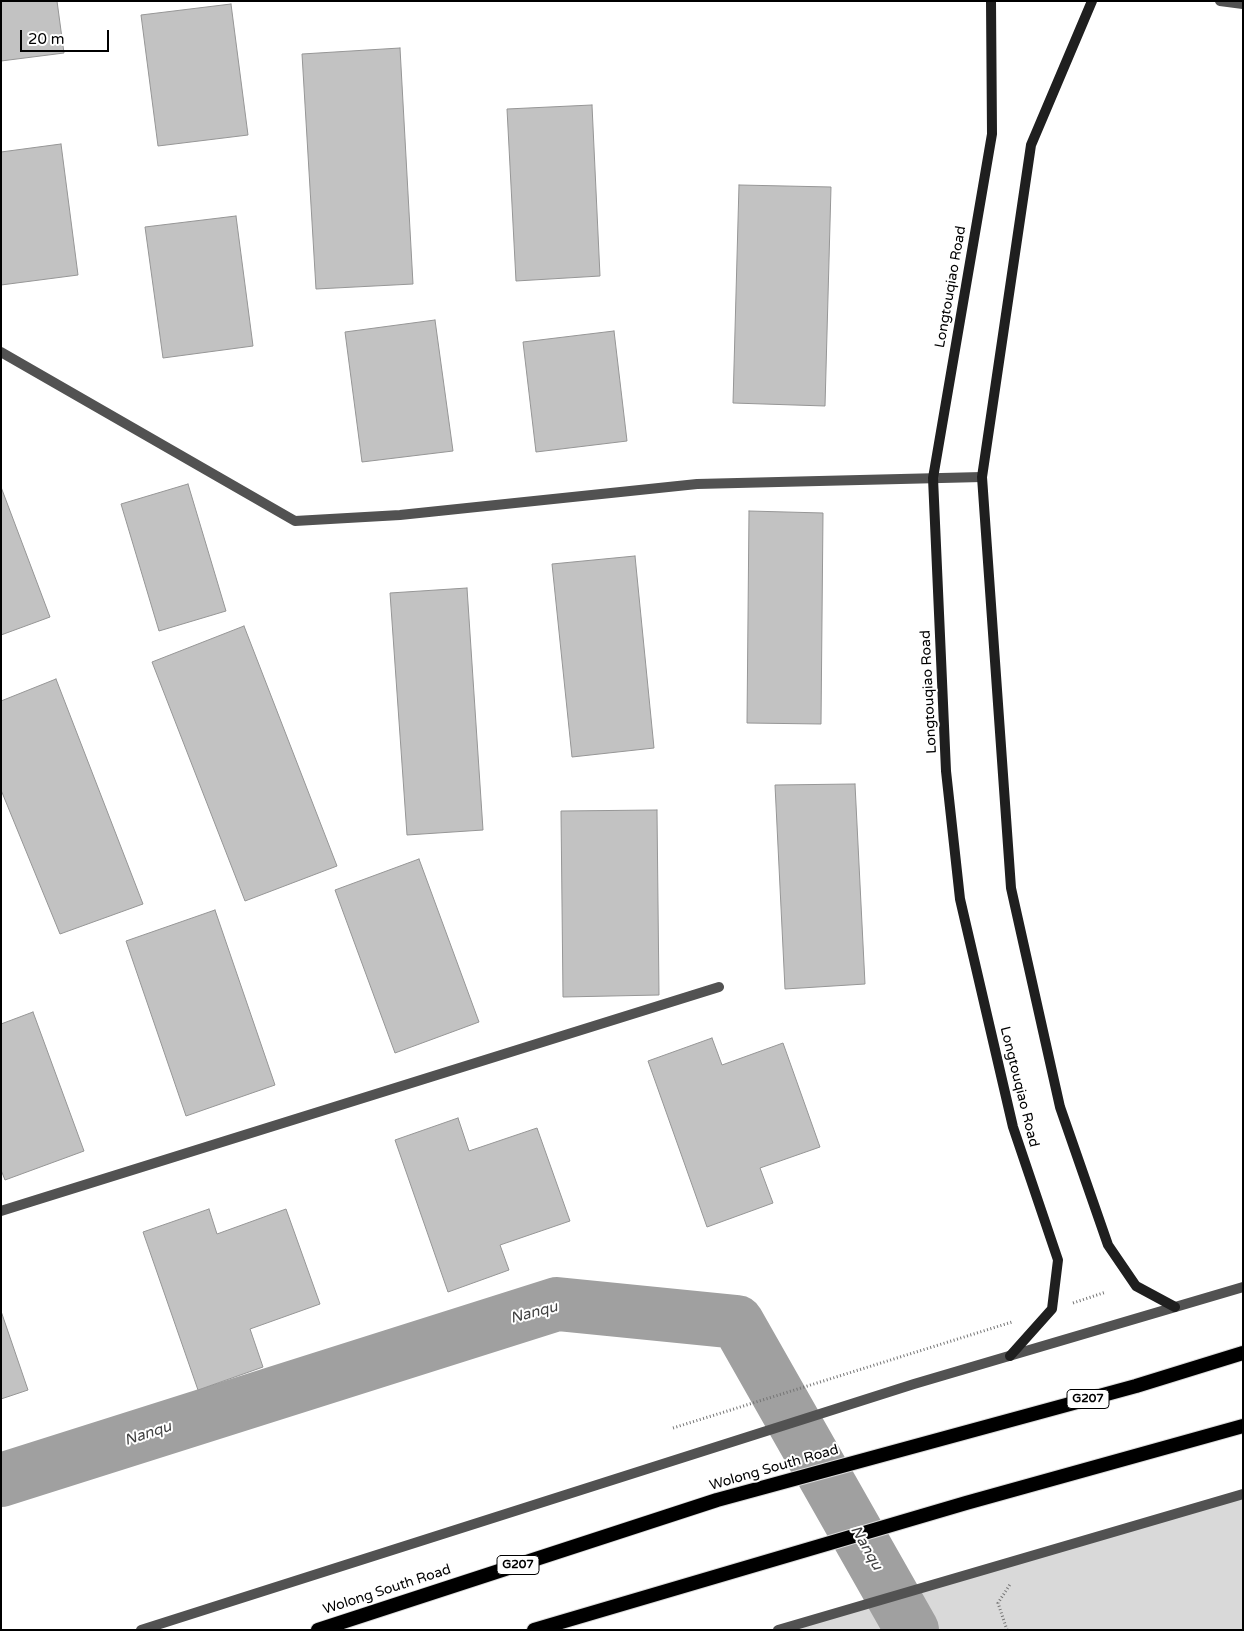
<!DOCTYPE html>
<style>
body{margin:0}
#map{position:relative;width:1244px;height:1631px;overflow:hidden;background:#fff;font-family:"Varela Round",sans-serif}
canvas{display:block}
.frame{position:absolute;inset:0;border:2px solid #000;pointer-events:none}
.scale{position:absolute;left:20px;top:30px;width:89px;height:22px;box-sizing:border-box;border:2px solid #000;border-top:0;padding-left:6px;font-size:15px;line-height:18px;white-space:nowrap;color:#000;-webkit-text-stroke:4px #fff;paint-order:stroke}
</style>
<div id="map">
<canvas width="1244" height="1631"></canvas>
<div class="frame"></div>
<div class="scale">20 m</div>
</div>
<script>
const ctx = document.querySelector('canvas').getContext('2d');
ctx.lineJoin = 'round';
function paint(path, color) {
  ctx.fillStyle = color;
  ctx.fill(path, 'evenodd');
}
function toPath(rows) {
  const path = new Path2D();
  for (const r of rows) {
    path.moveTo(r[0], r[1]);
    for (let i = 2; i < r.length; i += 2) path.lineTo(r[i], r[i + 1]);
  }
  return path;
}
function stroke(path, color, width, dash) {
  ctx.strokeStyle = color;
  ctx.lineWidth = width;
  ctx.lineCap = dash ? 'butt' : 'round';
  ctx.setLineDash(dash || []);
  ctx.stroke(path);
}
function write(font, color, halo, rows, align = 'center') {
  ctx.font = font + ' "Varela Round",sans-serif';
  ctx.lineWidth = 4;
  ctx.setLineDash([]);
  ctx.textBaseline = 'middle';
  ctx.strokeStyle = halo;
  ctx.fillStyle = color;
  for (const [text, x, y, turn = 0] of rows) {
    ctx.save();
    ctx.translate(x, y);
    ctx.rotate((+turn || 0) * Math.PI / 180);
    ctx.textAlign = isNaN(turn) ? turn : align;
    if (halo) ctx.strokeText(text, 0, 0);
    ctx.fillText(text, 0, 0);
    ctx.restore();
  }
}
paint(toPath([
 [1243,1494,1243,1630,779,1630]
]), '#d9d9d9');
stroke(toPath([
 [1,1480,557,1304,737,1322,912,1630]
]), '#a0a0a0', 54);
const building = toPath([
 [1,1,57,1,64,53,1,61,1,1],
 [231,4,248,135,158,146,141,15,231,4],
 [400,48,413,284,316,289,302,54,400,48],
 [592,105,600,276,516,281,507,109,592,105],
 [61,144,78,275,1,285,1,152,61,144],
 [739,185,831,187,825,406,733,403,739,185],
 [236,216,253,346,163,358,145,227,236,216],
 [435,320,453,451,362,462,345,332,435,320],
 [614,331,627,441,536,452,523,342,614,331],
 [188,484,226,611,159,631,121,504,188,484],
 [1,487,50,617,1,635,1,487],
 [749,511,823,513,821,724,747,723,749,511],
 [635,556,654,748,572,757,552,564,635,556],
 [467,588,483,830,407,835,390,593,467,588],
 [244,626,337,866,245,901,152,662,244,626],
 [56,679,143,904,60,934,1,790,1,701,56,679],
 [855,784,865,984,785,989,775,785,855,784],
 [657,810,659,995,563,997,561,811,657,810],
 [419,859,479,1022,395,1053,335,890,419,859],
 [215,910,275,1085,186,1116,126,941,215,910],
 [33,1012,84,1151,5,1180,1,1170,1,1024,33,1012],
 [712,1038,722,1065,783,1043,820,1147,760,1168,773,1203,707,1227,648,1061,712,1038],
 [458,1118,469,1151,537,1128,570,1221,500,1245,509,1270,448,1292,395,1140,458,1118],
 [209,1209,217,1234,286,1209,320,1304,250,1329,263,1367,198,1390,143,1232,209,1209],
 [1,1311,28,1390,1,1399,1,1311]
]);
paint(building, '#c2c2c2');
stroke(building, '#969696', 1);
const trunk = toPath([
 [318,1630,717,1500,1136,1386,1243,1353],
 [534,1630,966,1503,1243,1426]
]);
stroke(trunk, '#dbdbdb', 16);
stroke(toPath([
 [1073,1303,1106,1292],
 [673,1428,1012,1322],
 [1007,1630,998,1603,1011,1583]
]), '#747474', 3, [1, 2.5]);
stroke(toPath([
 [1,352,295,521,400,515,697,484,982,477],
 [1,1211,719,987]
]), '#525252', 10);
stroke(toPath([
 [1220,1,1243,4],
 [141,1630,914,1384,1243,1287],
 [778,1630,1243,1494]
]), '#525252', 10);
stroke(toPath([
 [991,1,992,134,933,478,946,771,960,899,1013,1127,1058,1260,1052,1309,1010,1356],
 [1092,1,1031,145,982,477,1011,888,1060,1107,1108,1245,1136,1286,1175,1307]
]), '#1f1f1f', 10);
stroke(trunk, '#000', 14);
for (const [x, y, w] of [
 [1088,1399,42],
 [518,1565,42]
]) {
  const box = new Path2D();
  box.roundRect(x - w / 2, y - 9.5, w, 19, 4);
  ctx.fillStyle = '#fff';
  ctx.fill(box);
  stroke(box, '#000', 1);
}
write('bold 12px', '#000', null, [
 ["G207",1088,1399],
 ["G207",518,1565]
]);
write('14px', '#000', '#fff', [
 ["Longtouqiao Road",951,287,-80],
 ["Longtouqiao Road",929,692,-93],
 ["Longtouqiao Road",1019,1087,76],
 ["Wolong South Road",774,1468,-16],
 ["Wolong South Road",387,1590,-18]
]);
write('italic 15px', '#414141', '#fff', [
 ["Nanqu",534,1313,-15],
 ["Nanqu",148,1434,-18],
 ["Nanqu",866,1548,60]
]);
</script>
